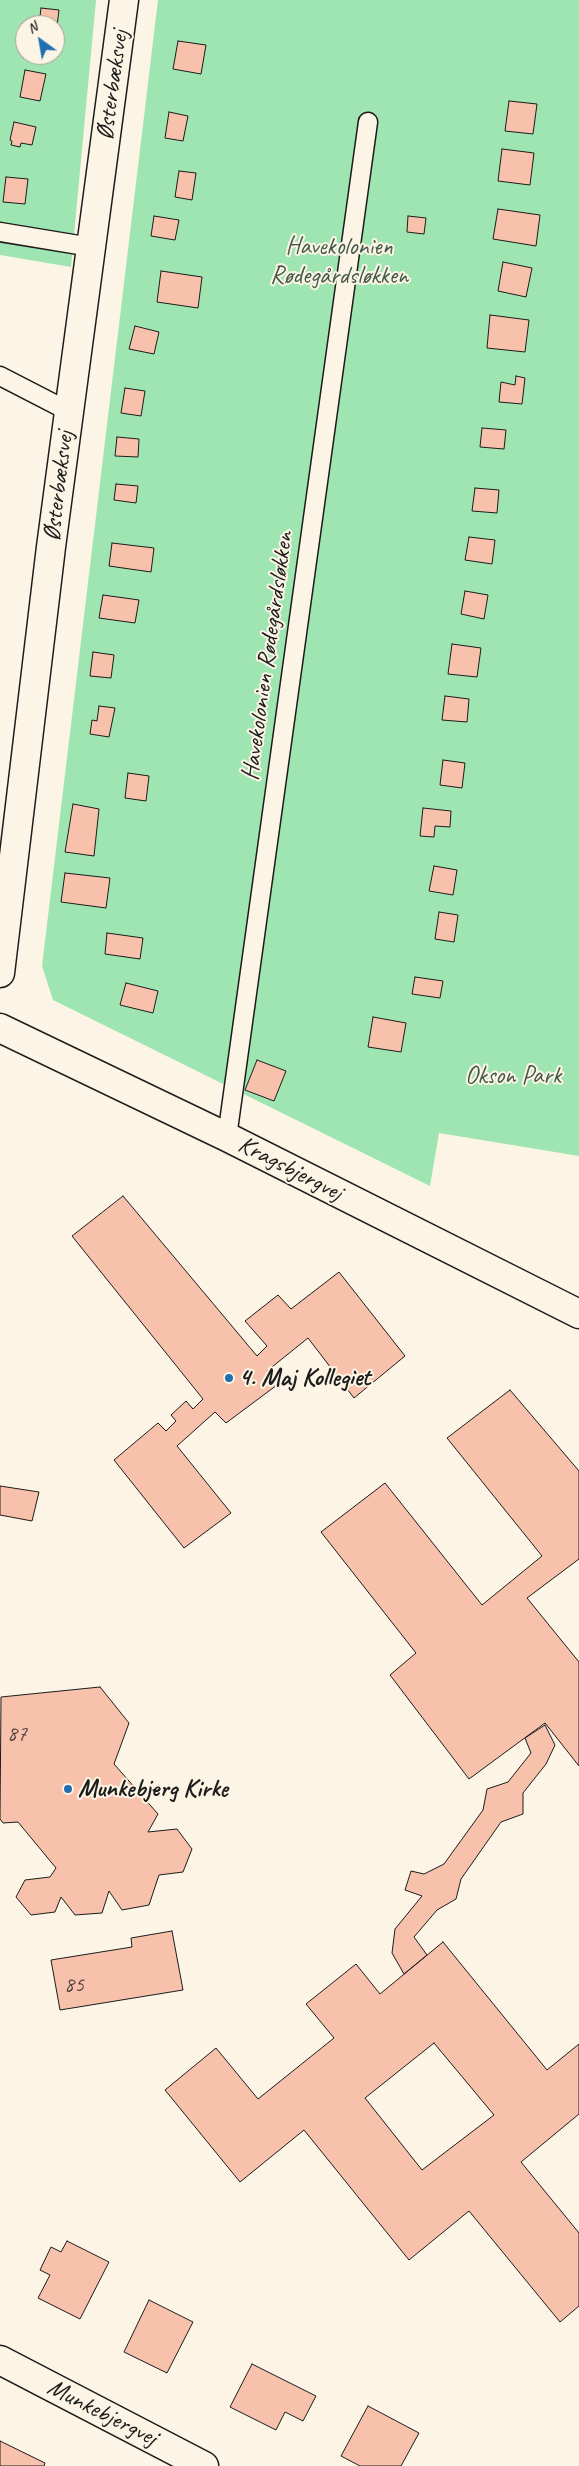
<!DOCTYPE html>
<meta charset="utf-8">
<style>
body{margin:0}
#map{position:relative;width:579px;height:2466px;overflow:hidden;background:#fcf5e5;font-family:Caveat,sans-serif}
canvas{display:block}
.north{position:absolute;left:15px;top:15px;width:50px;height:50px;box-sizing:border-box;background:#fcf5e5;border:1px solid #a29e95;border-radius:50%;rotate:328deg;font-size:14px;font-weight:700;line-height:20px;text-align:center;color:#1c1c1c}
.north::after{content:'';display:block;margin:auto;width:18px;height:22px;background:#1f6fb2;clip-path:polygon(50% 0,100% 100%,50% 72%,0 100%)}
</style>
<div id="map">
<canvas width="579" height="2466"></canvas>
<div class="north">N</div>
</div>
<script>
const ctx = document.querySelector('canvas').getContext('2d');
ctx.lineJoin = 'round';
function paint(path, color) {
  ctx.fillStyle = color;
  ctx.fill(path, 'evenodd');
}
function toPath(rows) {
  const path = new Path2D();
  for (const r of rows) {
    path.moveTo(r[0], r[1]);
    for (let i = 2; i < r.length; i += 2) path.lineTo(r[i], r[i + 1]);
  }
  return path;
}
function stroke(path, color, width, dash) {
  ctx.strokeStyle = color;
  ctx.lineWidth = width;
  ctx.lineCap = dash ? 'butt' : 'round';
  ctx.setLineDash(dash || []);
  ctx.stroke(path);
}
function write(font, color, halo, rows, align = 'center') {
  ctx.font = font + ' Caveat,sans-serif';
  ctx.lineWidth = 4;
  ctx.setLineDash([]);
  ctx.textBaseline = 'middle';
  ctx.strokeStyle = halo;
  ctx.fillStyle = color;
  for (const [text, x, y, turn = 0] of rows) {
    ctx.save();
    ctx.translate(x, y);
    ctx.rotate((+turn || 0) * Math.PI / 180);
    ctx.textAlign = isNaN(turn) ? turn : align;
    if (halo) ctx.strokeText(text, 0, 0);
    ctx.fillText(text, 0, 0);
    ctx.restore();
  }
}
paint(toPath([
 [0,0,96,0,71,267,0,255],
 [25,25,55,25,55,55,25,55],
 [158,0,579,0,579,1156,439,1133,430,1186,53,1000,42,966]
]), '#9fe5b2');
const building = toPath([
 [41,8,59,10,56,34,55,25,39,25,41,8],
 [178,41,206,45,201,74,173,69,178,41],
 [25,70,46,74,40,101,20,97,25,70],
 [509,101,537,104,533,134,505,131,509,101],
 [169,112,188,116,183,141,165,138,169,112],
 [14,122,36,127,32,145,21,143,20,147,11,145,12,141,10,140,14,122],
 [502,149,534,153,530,185,498,181,502,149],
 [179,171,196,173,192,200,175,197,179,171],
 [6,177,28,179,25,204,3,202,6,177],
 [498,209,540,215,536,246,493,239,498,209],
 [154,216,179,220,175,240,151,236,154,216],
 [408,216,426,218,424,234,407,232,408,216],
 [503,262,532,268,526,297,498,291,503,262],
 [161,271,202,277,198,308,157,302,161,271],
 [490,315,529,320,525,352,487,348,490,315],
 [135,326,159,332,154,354,129,349,135,326],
 [516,376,525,378,522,404,499,402,501,382,515,385,516,376],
 [125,388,145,391,141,416,121,413,125,388],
 [482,428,506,430,504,449,480,447,482,428],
 [117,437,139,439,138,457,115,456,117,437],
 [116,484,138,486,136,503,114,500,116,484],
 [475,488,499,490,497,513,472,511,475,488],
 [469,537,495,540,492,564,465,560,469,537],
 [112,543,154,548,151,572,109,566,112,543],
 [465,591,488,595,484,619,461,614,465,591],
 [103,595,139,600,135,623,99,618,103,595],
 [452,644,481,648,477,677,448,674,452,644],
 [93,652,114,655,111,678,90,676,93,652],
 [445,696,469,699,467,722,442,720,445,696],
 [99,706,115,708,109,737,90,734,92,720,97,721,99,706],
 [443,760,465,763,462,788,440,785,443,760],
 [128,773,149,776,146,801,125,798,128,773],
 [73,804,99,809,94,856,65,852,73,804],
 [423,808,451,811,450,827,435,826,434,837,420,836,423,808],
 [434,866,457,870,453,895,429,891,434,866],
 [65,873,110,878,106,908,61,902,65,873],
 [439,912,458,915,454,942,435,939,439,912],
 [107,933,143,938,140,959,105,954,107,933],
 [415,977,443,981,440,998,412,994,415,977],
 [126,983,158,991,153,1013,120,1005,126,983],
 [373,1017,406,1023,401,1052,368,1047,373,1017],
 [257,1060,286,1071,274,1101,245,1090,257,1060],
 [123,1196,257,1356,267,1346,245,1321,278,1295,291,1309,339,1272,405,1356,354,1398,308,1338,267,1371,277,1385,226,1423,215,1412,177,1446,231,1513,184,1548,114,1460,158,1423,166,1431,176,1421,171,1415,186,1401,193,1409,203,1399,72,1236,123,1196],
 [510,1390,579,1471,579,1559,527,1598,579,1662,579,1766,545,1723,469,1779,390,1675,416,1653,321,1532,385,1483,482,1605,542,1556,447,1438,510,1390],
 [0,1486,39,1492,32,1521,0,1515,0,1486],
 [100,1687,129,1723,114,1764,158,1814,148,1832,177,1829,192,1849,183,1872,159,1875,149,1905,122,1910,109,1891,102,1913,75,1915,61,1897,55,1912,31,1915,16,1897,25,1880,50,1877,56,1868,18,1822,3,1823,0,1819,1,1697,100,1687],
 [545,1725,555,1745,546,1764,523,1793,523,1814,501,1822,461,1879,456,1899,437,1910,414,1937,427,1955,404,1974,392,1953,395,1929,422,1896,405,1890,411,1871,424,1874,444,1864,483,1810,487,1789,508,1782,531,1753,525,1738,545,1725],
 [172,1931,183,1990,60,2010,51,1960,132,1947,131,1938,172,1931],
 [443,1942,547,2070,579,2044,579,2114,521,2162,579,2233,579,2306,560,2322,469,2211,409,2260,304,2130,240,2182,165,2090,216,2048,258,2099,334,2038,306,2004,356,1964,380,1994,443,1942],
 [434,2043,494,2115,422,2170,365,2098,434,2043],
 [67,2241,109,2262,80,2319,38,2298,50,2275,40,2270,51,2247,61,2252,67,2241],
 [149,2300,193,2322,167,2373,124,2352,149,2300],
 [252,2364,316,2396,303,2421,285,2412,276,2430,230,2407,252,2364],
 [368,2406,419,2433,401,2466,360,2466,341,2456,368,2406],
 [0,2441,45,2463,44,2466,0,2466,0,2441]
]);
paint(building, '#f8c1ac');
stroke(building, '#1c1c1c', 1);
const service = toPath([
 [0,232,91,247],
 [0,376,68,411],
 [227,1137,368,122]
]);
const minor = toPath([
 [0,1028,227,1137,579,1314]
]);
const tertiary = toPath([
 [0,973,51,547,124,0],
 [0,2360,204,2466]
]);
stroke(service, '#1c1c1c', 21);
stroke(minor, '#1c1c1c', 31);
stroke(tertiary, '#1c1c1c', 31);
stroke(service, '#fcf5e5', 18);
stroke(minor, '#fcf5e5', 28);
stroke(tertiary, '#fcf5e5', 28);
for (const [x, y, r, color] of [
 [229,1378,5,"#1f6fb2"],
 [68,1789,5,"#1f6fb2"]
]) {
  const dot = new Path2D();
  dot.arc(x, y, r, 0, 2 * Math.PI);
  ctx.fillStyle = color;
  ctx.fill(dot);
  stroke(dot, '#fcf5e5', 2);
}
write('22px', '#534540', null, [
 ["87",17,1734],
 ["85",74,1985]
]);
write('25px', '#1c1c1c', '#fcf5e5', [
 ["Østerbæksvej",113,85,-82],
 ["Østerbæksvej",59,486,-83],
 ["Havekolonien Rødegårdsløkken",268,656,-82],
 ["Kragsbjergvej",290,1169,27],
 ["Munkebjergvej",102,2413,27]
]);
write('25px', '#435849', '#fcf5e5', [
 ["Havekolonien",339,247],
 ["Rødegårdsløkken",339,276],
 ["Okson Park",513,1076]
]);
write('bold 25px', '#1c1c1c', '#fcf5e5', [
 ["4. Maj Kollegiet",239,1378],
 ["Munkebjerg Kirke",78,1789]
], 'left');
</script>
